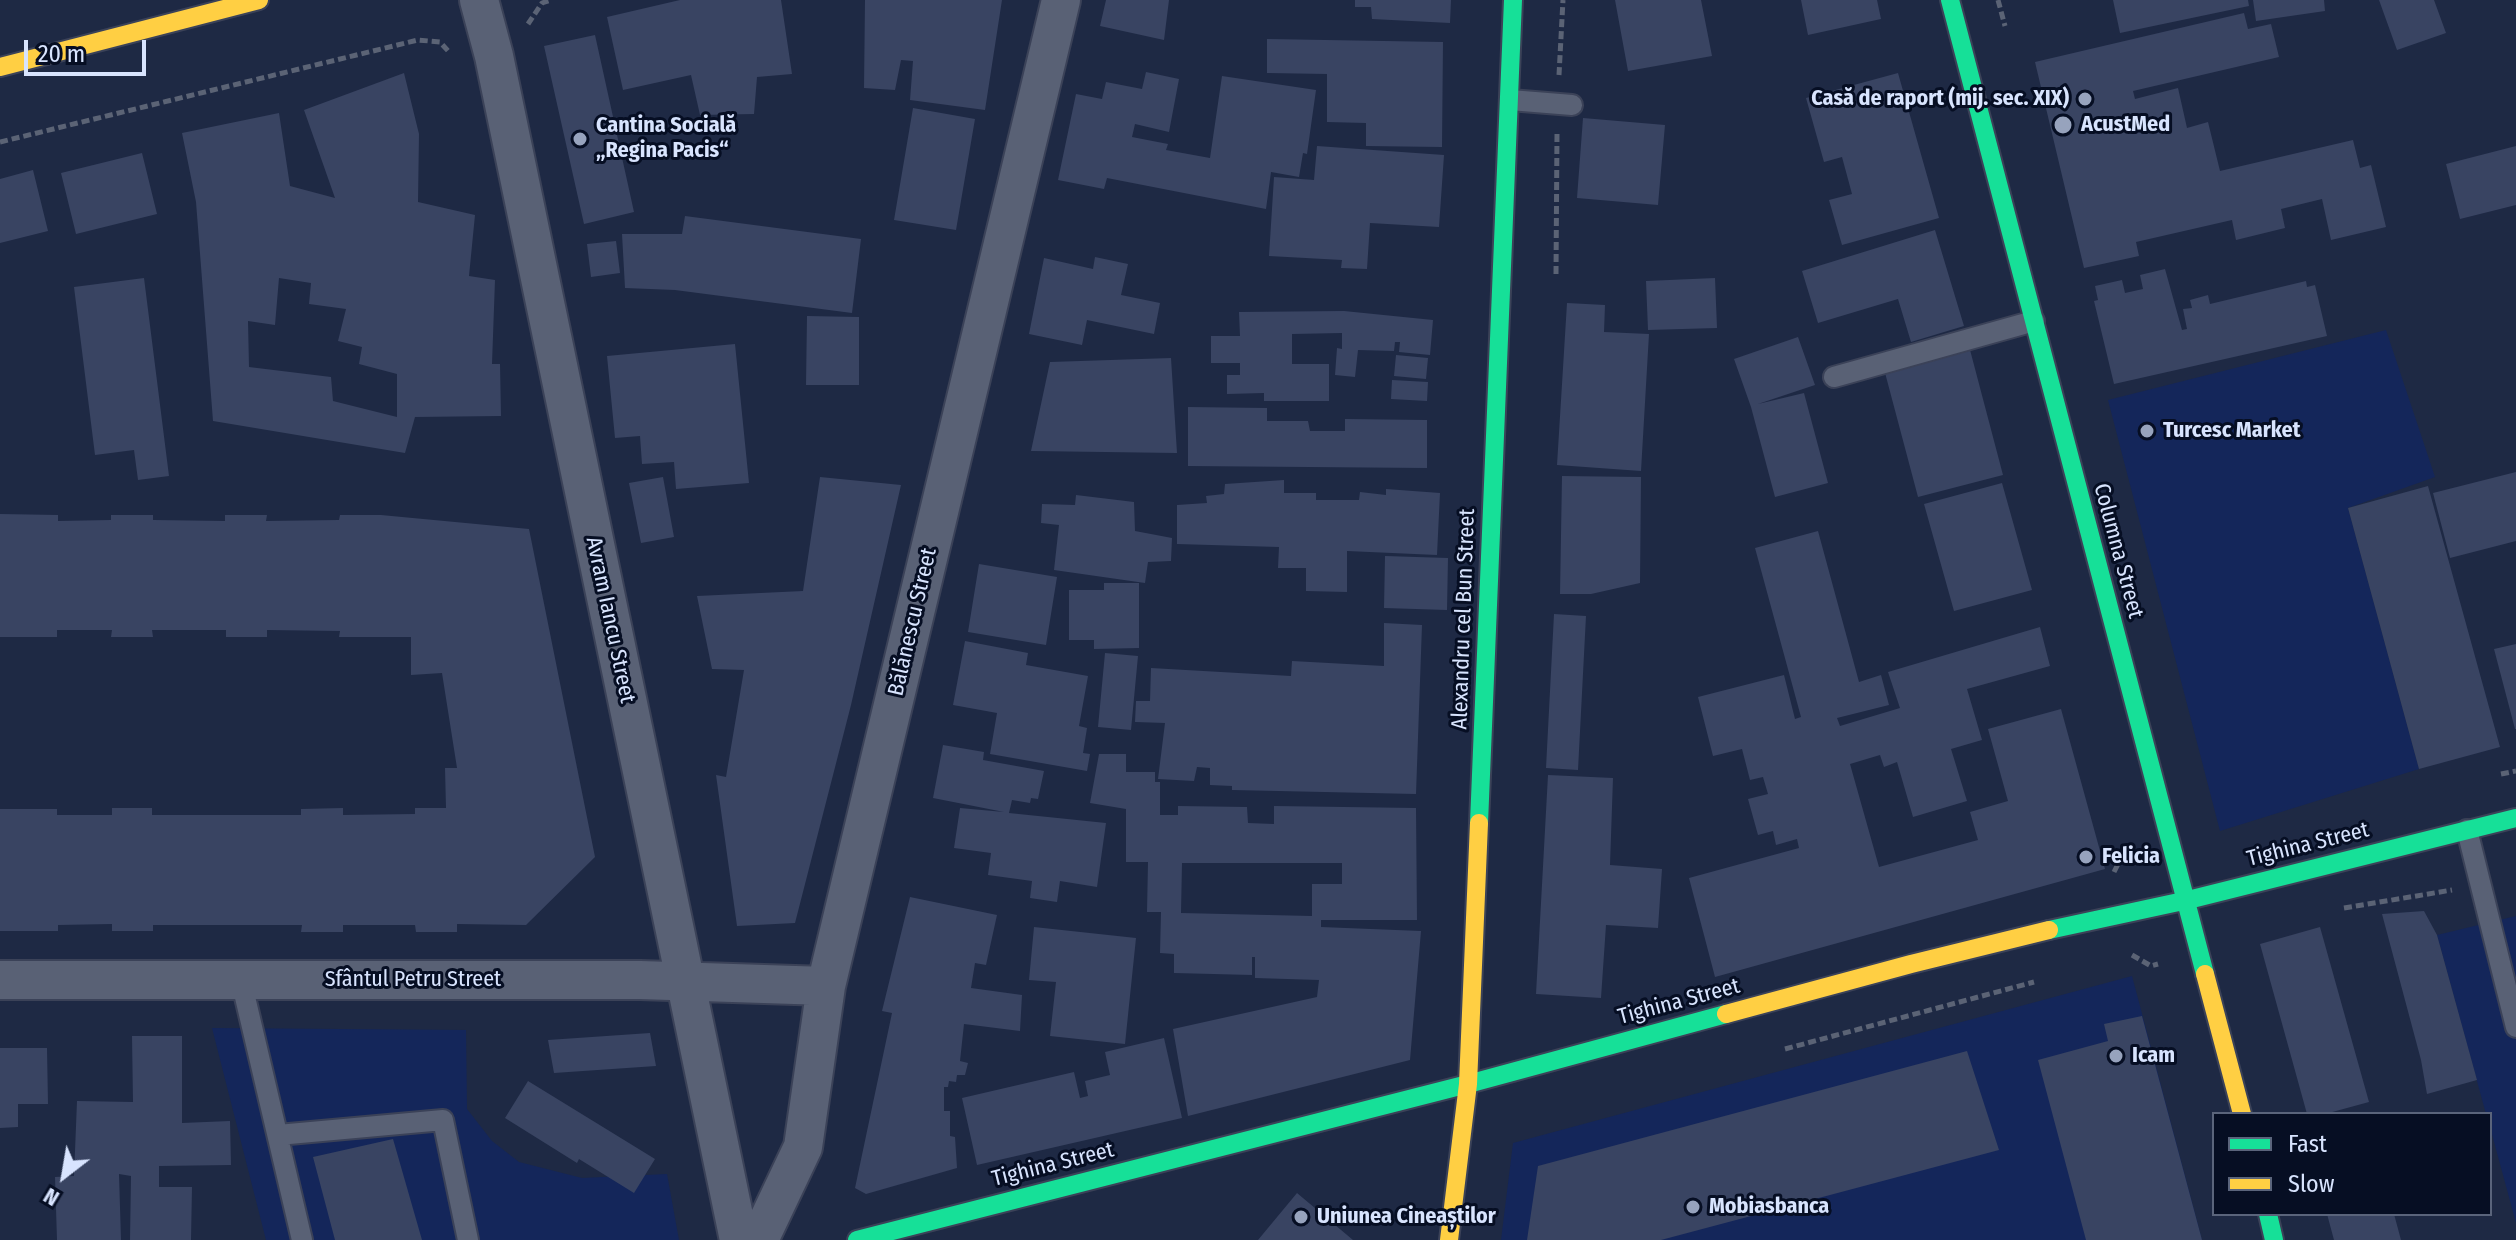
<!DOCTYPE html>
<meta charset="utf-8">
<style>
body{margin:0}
#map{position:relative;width:2516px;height:1240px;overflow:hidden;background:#1e2944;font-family:"Fira Sans Condensed",sans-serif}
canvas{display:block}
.legend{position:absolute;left:2212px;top:1112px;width:280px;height:104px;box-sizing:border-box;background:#060e23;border:2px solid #5a647b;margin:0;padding:10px 14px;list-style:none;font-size:24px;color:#d8e4fe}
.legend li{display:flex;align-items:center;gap:16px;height:40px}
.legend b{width:40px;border:2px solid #5a647b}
.north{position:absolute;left:24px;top:1136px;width:80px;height:80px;-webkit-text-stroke:6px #060e23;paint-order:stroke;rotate:211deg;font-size:22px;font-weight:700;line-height:32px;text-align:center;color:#d8e4fe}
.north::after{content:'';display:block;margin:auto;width:28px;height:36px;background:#d8e4fe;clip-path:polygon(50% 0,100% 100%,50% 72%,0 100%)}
.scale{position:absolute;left:24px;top:40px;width:122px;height:36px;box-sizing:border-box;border:4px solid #d8e4fe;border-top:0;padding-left:10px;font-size:24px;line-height:28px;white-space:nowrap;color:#d8e4fe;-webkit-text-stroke:6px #060e23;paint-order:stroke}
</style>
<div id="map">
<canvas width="2516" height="1240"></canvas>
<ul class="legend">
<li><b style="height:10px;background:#16e098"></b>Fast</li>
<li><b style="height:10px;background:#ffcf43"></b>Slow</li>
</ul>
<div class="north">N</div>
<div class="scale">20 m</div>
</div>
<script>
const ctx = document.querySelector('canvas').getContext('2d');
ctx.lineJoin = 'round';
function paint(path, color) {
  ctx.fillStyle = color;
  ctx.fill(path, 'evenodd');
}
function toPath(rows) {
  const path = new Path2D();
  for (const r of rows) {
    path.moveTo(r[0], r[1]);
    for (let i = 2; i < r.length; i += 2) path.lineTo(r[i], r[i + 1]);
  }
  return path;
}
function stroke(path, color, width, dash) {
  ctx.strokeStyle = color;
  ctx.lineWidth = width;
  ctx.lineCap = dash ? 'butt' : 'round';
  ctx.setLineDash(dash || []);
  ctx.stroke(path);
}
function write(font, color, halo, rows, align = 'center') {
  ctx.font = font + ' "Fira Sans Condensed",sans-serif';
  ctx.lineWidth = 6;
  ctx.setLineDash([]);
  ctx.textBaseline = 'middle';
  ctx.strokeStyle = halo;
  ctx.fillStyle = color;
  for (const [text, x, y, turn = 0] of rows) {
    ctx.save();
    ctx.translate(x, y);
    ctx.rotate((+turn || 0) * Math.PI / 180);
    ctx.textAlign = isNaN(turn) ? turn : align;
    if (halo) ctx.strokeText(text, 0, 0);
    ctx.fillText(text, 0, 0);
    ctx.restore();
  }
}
paint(toPath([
 [2386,330,2435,477,2348,508,2419,769,2220,831,2108,400],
 [2516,916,2516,1223,2490,1127,2490,1114,2486,1114,2437,935],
 [2132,976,2202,1240,1501,1240,1513,1143],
 [212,1028,466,1030,467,1109,492,1141,519,1162,582,1178,667,1174,679,1240,266,1240]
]), '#14265a');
paint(toPath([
 [680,0,781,0,792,74,757,77,754,114,700,115,691,75,623,90,607,17],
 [865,0,1002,0,985,110,910,100,913,61,901,60,895,90,864,88],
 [1106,0,1169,0,1164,40,1100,26],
 [1355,0,1451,0,1450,23,1372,19,1371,7,1355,7],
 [1615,0,1701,0,1712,56,1628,71],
 [1801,0,1877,0,1881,19,1808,35],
 [2113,0,2248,0,2249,6,2120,33],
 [2253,0,2324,0,2325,11,2256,21],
 [2379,0,2434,0,2446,33,2397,50],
 [2244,13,2248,29,2271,24,2279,57,2133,91,2135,99,2178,88,2187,128,2208,122,2220,171,2353,140,2360,168,2371,165,2386,227,2331,240,2322,199,2281,209,2285,228,2236,240,2232,220,2136,242,2139,256,2084,268,2035,62],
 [595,35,634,212,584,224,544,46],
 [1267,39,1443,42,1442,147,1366,146,1366,123,1327,122,1327,74,1267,73],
 [1146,72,1179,79,1169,132,1135,124,1132,137,1168,144,1166,150,1210,158,1222,76,1316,90,1307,154,1303,153,1299,177,1271,172,1266,209,1107,178,1104,189,1058,180,1076,94,1102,99,1106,82,1142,89],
 [404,73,419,134,418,202,475,215,469,276,495,280,492,364,500,364,501,416,415,417,405,453,213,421,196,202,182,133,279,113,290,186,335,198,304,110],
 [279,278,311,283,309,304,346,309,338,341,362,347,359,364,397,374,397,417,333,401,331,377,249,367,248,321,275,325],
 [1898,73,1939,218,1842,245,1829,200,1852,194,1842,157,1824,162,1806,98],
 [913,108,975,119,956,230,894,220],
 [1583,118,1665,125,1658,205,1577,198],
 [1317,146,1444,155,1439,227,1370,223,1367,269,1341,268,1342,260,1269,256,1274,177,1314,180],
 [2516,146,2516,205,2460,219,2446,164],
 [142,153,157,214,76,234,61,173],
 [33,170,48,231,0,243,0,179],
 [685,216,861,239,852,313,675,290,625,288,622,234,682,234],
 [1935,230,1964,326,1911,342,1898,299,1818,323,1802,271],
 [616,241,620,273,591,277,587,244],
 [1095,257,1128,264,1121,295,1160,303,1154,334,1087,320,1082,345,1029,334,1044,258,1093,269],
 [2165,269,2182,330,2187,329,2183,309,2192,308,2190,300,2208,295,2210,304,2306,281,2307,287,2315,285,2327,336,2114,384,2094,301,2098,300,2095,286,2122,280,2125,293,2143,289,2140,275],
 [144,278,169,476,138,480,134,450,95,455,74,287],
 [1715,278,1717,328,1648,330,1646,281],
 [1567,303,1605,305,1604,332,1649,334,1641,471,1557,465],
 [1344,311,1433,320,1430,355,1399,352,1400,342,1395,342,1394,351,1358,350,1355,377,1335,375,1337,348,1342,349,1342,333,1292,334,1292,364,1329,364,1329,401,1264,401,1264,393,1227,394,1227,375,1240,375,1240,363,1211,363,1211,336,1240,336,1239,312],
 [807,316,859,317,859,385,806,385],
 [1798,337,1815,385,1758,404,1804,393,1828,483,1775,497,1751,407,1734,359],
 [735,344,749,483,676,489,674,462,642,464,640,436,615,438,607,356],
 [1969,346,2003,475,1918,497,1884,369],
 [1396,355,1428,358,1426,379,1394,376],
 [1171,358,1177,453,1031,451,1050,362],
 [1392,380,1428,382,1427,401,1391,399],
 [1188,407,1267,408,1267,421,1308,421,1310,431,1345,431,1345,419,1427,420,1427,468,1188,466],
 [2516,472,2516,541,2450,558,2433,493],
 [1562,476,1641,477,1640,583,1591,594,1560,594],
 [663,477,674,537,641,543,629,483],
 [820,477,901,485,851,705,795,923,737,926,716,775,726,777,744,670,712,669,697,596,803,591],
 [1284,480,1284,493,1316,493,1316,500,1359,500,1360,492,1386,495,1386,489,1440,493,1437,555,1347,551,1347,592,1306,591,1306,568,1278,568,1279,547,1177,544,1177,505,1207,503,1206,496,1224,494,1225,484],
 [2002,483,2032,590,1954,611,1924,504],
 [2428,486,2500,747,2419,769,2348,508],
 [1076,495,1134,502,1135,531,1172,538,1171,561,1148,562,1145,583,1054,570,1059,525,1041,523,1042,504,1075,505],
 [0,514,58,515,58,521,111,520,111,515,153,515,153,520,225,521,225,515,267,515,266,521,339,520,340,515,381,515,529,529,595,857,526,925,457,924,457,932,416,932,415,925,343,925,343,932,301,932,302,925,153,925,153,931,112,931,112,924,58,925,58,931,0,931,0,809,57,809,57,815,112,815,112,808,152,808,152,815,301,815,301,809,343,808,343,815,415,814,415,808,446,808,445,768,457,768,442,673,411,675,411,637,339,637,340,631,267,630,267,637,226,637,226,630,152,630,153,637,111,637,112,630,57,630,57,637,0,637],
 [1818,531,1859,682,1881,675,1889,705,1837,718,1840,726,1900,708,1888,672,2040,627,2050,666,1967,689,1982,740,1951,749,1967,801,1913,817,1897,762,1884,767,1880,755,1850,764,1879,867,1978,840,1970,812,2008,801,1988,729,2061,709,2105,869,1715,977,1689,878,1799,848,1797,839,1776,845,1773,831,1758,835,1748,799,1768,794,1763,777,1750,780,1742,749,1713,756,1698,697,1784,675,1795,719,1801,717,1755,548],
 [1385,556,1448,558,1447,610,1384,608],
 [979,564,1057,577,1046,645,968,632],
 [1104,583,1139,583,1139,648,1094,649,1094,640,1069,640,1069,590,1104,590],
 [1554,614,1586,616,1578,770,1546,768],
 [1384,623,1422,625,1416,794,1232,790,1232,786,1210,785,1210,768,1197,767,1194,781,1158,779,1165,723,1135,722,1136,701,1150,701,1151,668,1291,676,1292,661,1384,666],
 [965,641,1028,653,1026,665,1088,676,1079,726,1087,728,1083,753,1090,754,1087,771,990,754,997,713,953,705],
 [2516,644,2516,729,2515,729,2494,649],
 [1105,653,1138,656,1131,730,1098,727],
 [943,745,984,752,983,760,1044,771,1038,799,1031,798,1030,803,1012,800,1009,813,1106,823,1097,887,1060,881,1057,902,1030,898,1032,881,988,875,991,853,954,848,960,808,1004,812,933,798],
 [1099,754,1126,754,1126,772,1155,772,1155,782,1160,782,1160,815,1178,815,1178,806,1247,807,1248,823,1274,824,1274,806,1416,808,1417,920,1321,920,1321,927,1421,931,1410,1060,1188,1116,1173,1029,1317,997,1319,980,1255,978,1255,957,1252,957,1252,975,1174,973,1174,954,1160,953,1161,912,1147,912,1148,862,1126,862,1126,809,1090,803],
 [1182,863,1342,863,1342,884,1312,884,1312,916,1181,913],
 [1548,775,1613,778,1610,865,1662,869,1658,928,1606,925,1601,998,1536,994],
 [910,897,997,915,986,965,975,963,971,988,1022,995,1020,1031,964,1024,960,1061,968,1063,965,1075,957,1075,956,1082,949,1081,948,1087,944,1087,944,1111,950,1111,950,1136,955,1137,957,1168,866,1194,855,1188,892,1013,882,1011],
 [2424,911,2437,935,2477,1080,2427,1094,2421,1060,2382,914],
 [1034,927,1136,938,1125,1044,1050,1036,1056,982,1029,980],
 [2320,927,2369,1102,2325,1114,2307,1114,2260,944],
 [2142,1016,2202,1240,2086,1240,2038,1060,2108,1041,2104,1024],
 [650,1033,656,1066,554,1073,548,1040],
 [132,1036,182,1036,182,1123,230,1121,231,1165,159,1166,159,1187,192,1187,191,1240,130,1240,131,1176,119,1174,121,1240,57,1240,55,1177,74,1176,77,1101,133,1102],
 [1164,1038,1182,1118,977,1165,962,1098,1074,1072,1080,1098,1088,1096,1085,1081,1110,1075,1105,1052],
 [0,1048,47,1048,48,1104,18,1104,18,1127,0,1128],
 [1967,1051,1999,1150,1661,1240,1527,1240,1538,1166],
 [528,1081,655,1159,634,1193,579,1159,577,1163,505,1118],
 [393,1139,422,1240,335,1240,313,1157],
 [1297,1193,1353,1240,1258,1240],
 [2327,1214,2394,1214,2401,1240,2334,1240]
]), '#394462');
const lane = toPath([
 [1510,100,1572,105],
 [1834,377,2034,321],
 [2467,830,2516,1027],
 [241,980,302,1240],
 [278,1135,443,1120,468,1240]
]);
const street = toPath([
 [479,0,494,56,739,1240],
 [0,980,640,980,826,986],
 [759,1240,803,1147,826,986,1061,0]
]);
const fast = toPath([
 [1950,0,2205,974],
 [1479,823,1513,0],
 [2049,930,2188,900,2516,818],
 [2268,1214,2274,1240],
 [857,1240,1468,1084,1726,1014]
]);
const slow = toPath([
 [0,67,259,0],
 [2205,974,2242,1114],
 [1726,1014,1911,964,2049,930],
 [1449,1240,1468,1084,1479,823]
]);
stroke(lane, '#3b4258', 24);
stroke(street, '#3b4258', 42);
stroke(fast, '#3b4258', 22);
stroke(slow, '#3b4258', 22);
stroke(toPath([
 [1998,0,2005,26],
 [528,24,542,3,551,0],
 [1559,75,1563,0],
 [0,142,418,40,440,42,450,53],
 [1556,274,1557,133],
 [2501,774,2516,771],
 [2114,872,2119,862,2133,858],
 [2344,908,2452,890],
 [2132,955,2151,966,2158,964],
 [1785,1049,2034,982]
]), '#5b6375', 5, [8, 4]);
stroke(lane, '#596175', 20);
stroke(street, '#596175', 38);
stroke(fast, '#16e098', 18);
stroke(slow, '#ffcf43', 18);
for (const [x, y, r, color] of [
 [2085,99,8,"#97a3bd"],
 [2063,125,10,"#97a3bd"],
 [580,139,8,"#97a3bd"],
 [2147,431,8,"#97a3bd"],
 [2086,857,8,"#97a3bd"],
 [2116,1056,8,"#97a3bd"],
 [1693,1207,8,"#97a3bd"],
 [1301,1217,8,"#97a3bd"]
]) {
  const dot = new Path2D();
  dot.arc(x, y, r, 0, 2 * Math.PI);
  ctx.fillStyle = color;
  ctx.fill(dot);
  stroke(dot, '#060e23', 3);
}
write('bold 22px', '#d8e4fe', '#060e23', [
 ["Casă de raport (mij. sec. XIX)",2069,99,"right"],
 ["AcustMed",2081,125],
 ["Cantina Socială",596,126],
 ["„Regina Pacis“",596,151],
 ["Turcesc Market",2163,431],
 ["Felicia",2102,857],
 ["Icam",2132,1056],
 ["Mobiasbanca",1709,1207],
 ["Uniunea Cineaștilor",1317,1217]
], 'left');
write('22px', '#d8e4fe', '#060e23', [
 ["Columna Street",2118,551,75],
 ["Alexandru cel Bun Street",1464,619,-88],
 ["Avram Iancu Street",610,620,78],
 ["Bălănescu Street",913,622,-77],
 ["Tighina Street",2308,845,-14],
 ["Sfântul Petru Street",413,980],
 ["Tighina Street",1679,1002,-15],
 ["Tighina Street",1053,1165,-14]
]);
</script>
